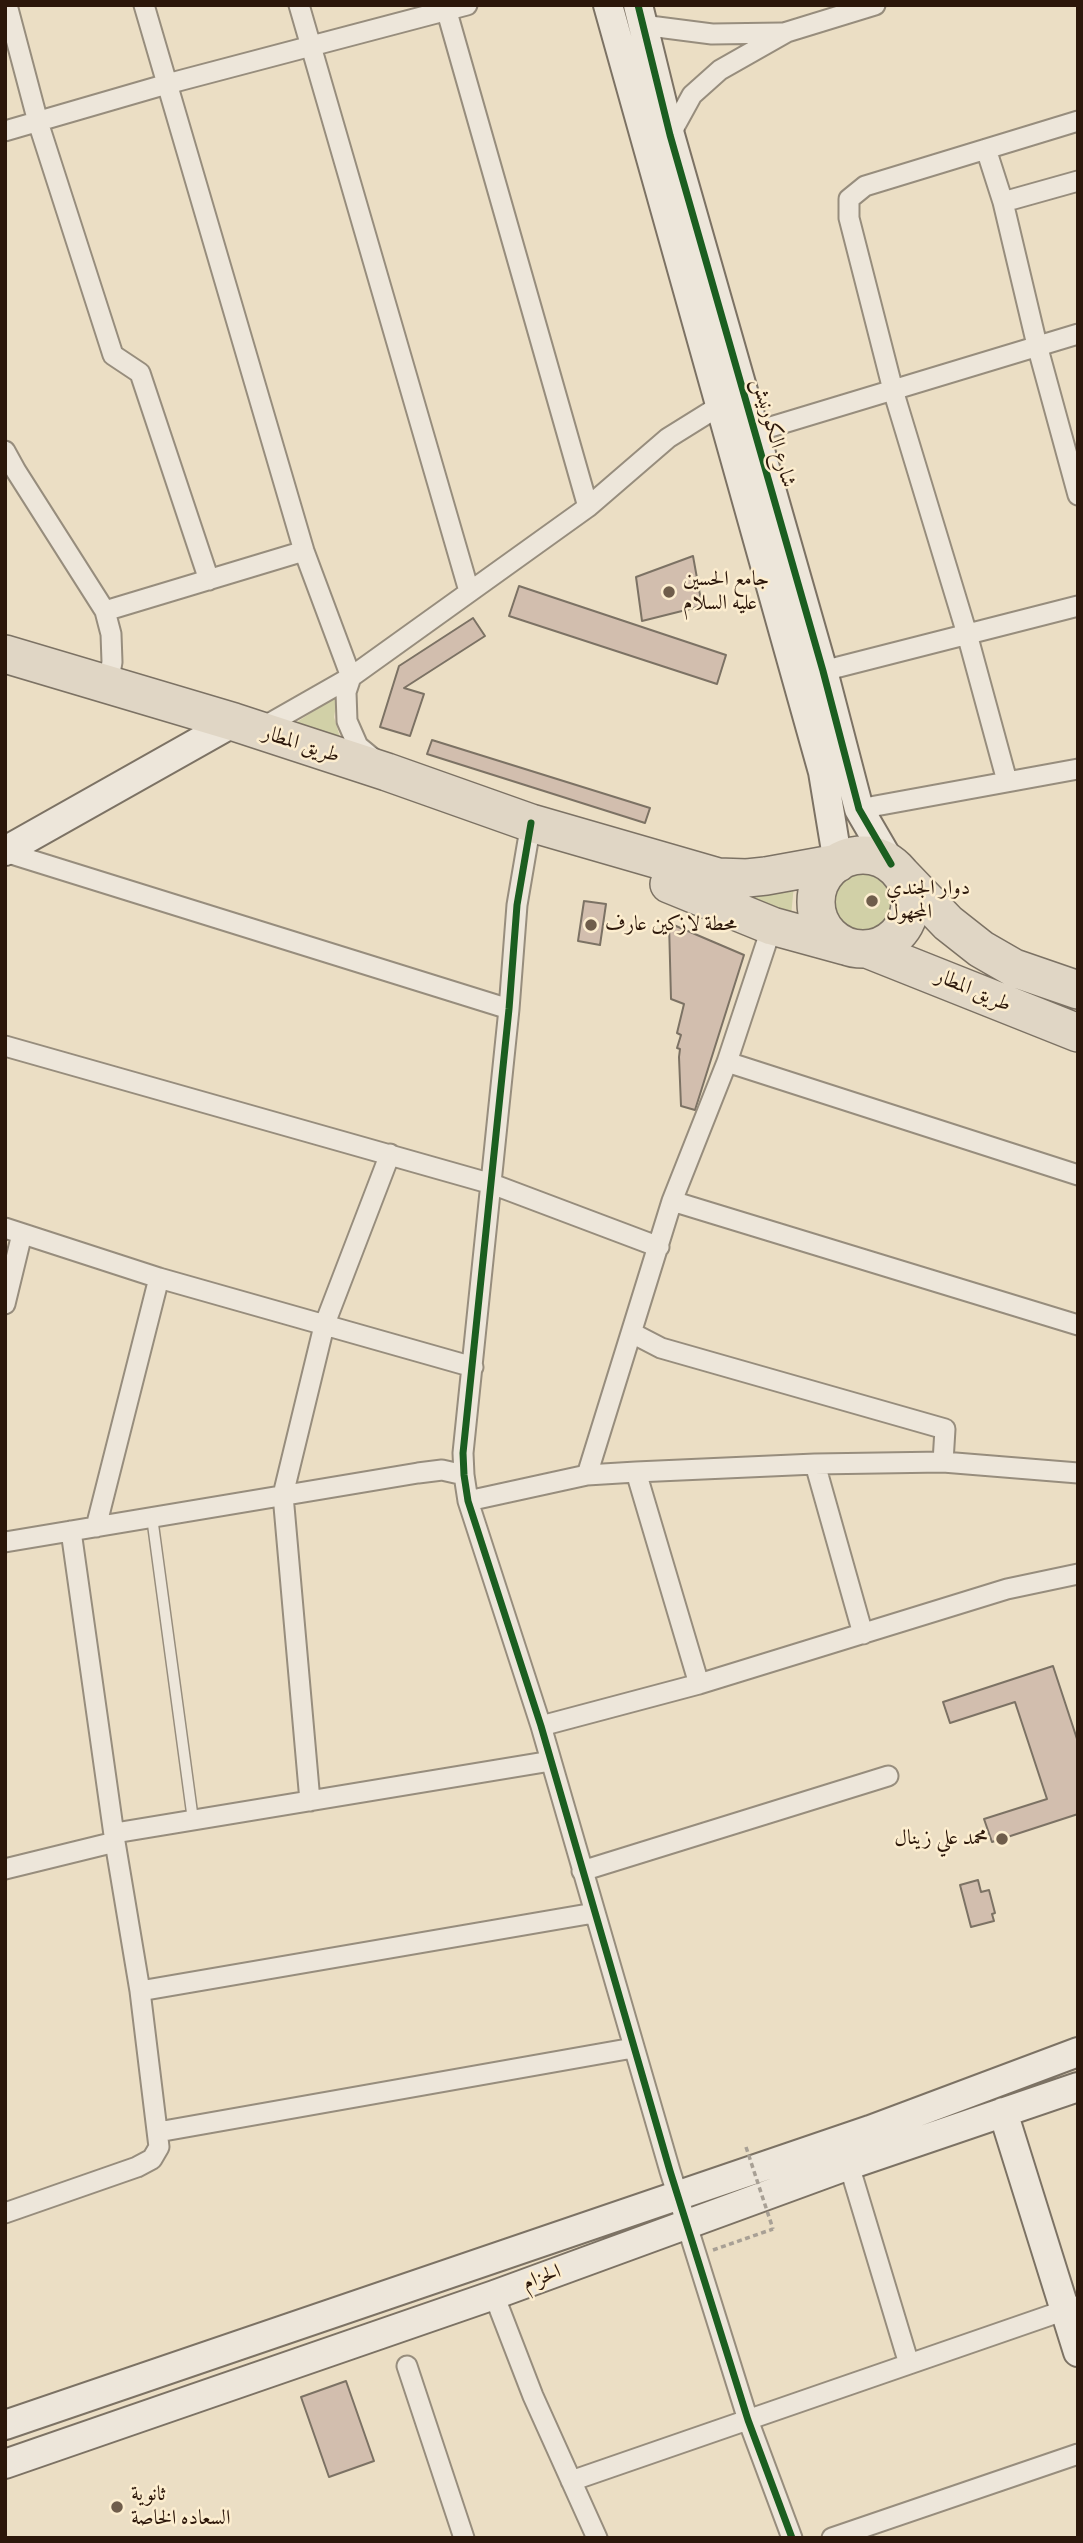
<!DOCTYPE html>
<meta charset="utf-8">
<style>
body{margin:0}
#map{position:relative;width:1083px;height:2543px;overflow:hidden;background:#ebdec4;font-family:"IM FELL French Canon",serif}
canvas{display:block}
.frame{position:absolute;inset:0;border:7px solid #2c170a;pointer-events:none}
</style>
<div id="map">
<canvas width="1083" height="2543"></canvas>
<div class="frame"></div>
</div>
<script>
const ctx = document.querySelector('canvas').getContext('2d');
ctx.lineJoin = 'round';
function paint(path, color) {
  ctx.fillStyle = color;
  ctx.fill(path, 'evenodd');
}
function toPath(rows) {
  const path = new Path2D();
  for (const r of rows) {
    if (r.length === 3) {
      path.moveTo(r[0] + r[2], r[1]);
      path.arc(r[0], r[1], r[2], 0, 2 * Math.PI);
      continue;
    }
    path.moveTo(r[0], r[1]);
    for (let i = 2; i < r.length; i += 2) path.lineTo(r[i], r[i + 1]);
  }
  return path;
}
function stroke(path, color, width, dash) {
  ctx.strokeStyle = color;
  ctx.lineWidth = width;
  ctx.lineCap = dash ? 'butt' : 'round';
  ctx.setLineDash(dash || []);
  ctx.stroke(path);
}
function write(font, color, halo, rows, align = 'center') {
  ctx.font = font + ' "IM FELL French Canon",Amiri,serif';
  ctx.lineWidth = 5;
  ctx.setLineDash([]);
  ctx.textBaseline = 'middle';
  ctx.strokeStyle = halo;
  ctx.fillStyle = color;
  for (const [text, x, y, turn = 0] of rows) {
    ctx.save();
    ctx.translate(x, y);
    ctx.rotate((+turn || 0) * Math.PI / 180);
    ctx.textAlign = isNaN(turn) ? turn : align;
    if (halo) ctx.strokeText(text, 0, 0);
    ctx.fillText(text, 0, 0);
    ctx.restore();
  }
}
paint(toPath([
 [338,695,334,717,341,741,291,726],
 [863,901,30],
 [794,885,791,916,740,894]
]), '#d1d0a7');
const building = toPath([
 [693,556,702,606,642,621,636,577,693,556],
 [519,586,726,655,717,684,509,616,519,586],
 [473,618,485,636,404,688,424,694,410,736,380,727,399,666,473,618],
 [432,740,650,808,645,823,427,754,432,740],
 [584,901,606,904,600,945,578,941,584,901],
 [669,923,744,955,695,1110,681,1106,679,1057,680,1049,677,1048,681,1035,677,1033,684,1004,671,999,669,923],
 [1053,1666,1078,1742,1078,1814,992,1842,984,1819,1047,1799,1015,1702,950,1723,943,1702,1053,1666],
 [978,1880,981,1892,989,1890,995,1913,992,1914,994,1921,971,1927,960,1885,978,1880],
 [346,2381,374,2461,329,2477,301,2397,346,2381]
]);
paint(building, '#d2beae');
stroke(building, '#7c7264', 2);
const lane = toPath([
 [152,1517,193,1820]
]);
const street = toPath([
 [7,5,38,122,113,355,140,373,209,580],
 [144,5,304,551,351,677,346,692,347,721,358,746,375,760],
 [299,5,469,591],
 [445,5,588,507],
 [642,25,712,34,782,33],
 [5,131,167,84,467,5],
 [670,135,692,95,720,70,787,32,875,5],
 [986,149,1003,202,1037,345,1078,495],
 [1003,202,1078,181],
 [754,432,1078,334],
 [5,451,16,471,105,611,111,634,112,662,108,685],
 [105,611,304,551],
 [823,671,1078,606],
 [258,730,351,677,588,507,668,438,721,405],
 [1007,781,967,634,893,390,849,218,849,199,865,186,1078,121],
 [859,809,1078,769],
 [531,823,517,905,509,1009,463,1453,464,1475,468,1501,541,1726,670,2171,748,2420,792,2538],
 [5,852,509,1009],
 [5,1046,492,1184,659,1247],
 [727,1062,1078,1175],
 [672,1201,1078,1325],
 [5,1228,159,1278,473,1367],
 [5,1304,22,1234],
 [632,1333,661,1348,945,1429,943,1462],
 [815,1464,863,1634],
 [636,1472,699,1684],
 [587,1475,672,1201,727,1062,772,926],
 [468,1501,587,1475,636,1472,815,1464,943,1462,1078,1473],
 [96,1527,159,1278],
 [5,1542,418,1473,442,1470,464,1475],
 [541,1726,699,1684,1007,1589,1078,1574],
 [310,1801,283,1495,324,1326,390,1154],
 [115,1833,551,1761],
 [5,1869,115,1842],
 [582,1871,888,1776],
 [140,1991,594,1913],
 [158,2132,633,2048],
 [849,2165,909,2364],
 [5,2213,137,2167,152,2159,159,2147,140,1991,115,1842,71,1531],
 [494,2295,533,2396,597,2538],
 [407,2366,464,2538],
 [571,2481,1077,2306],
 [832,2538,1078,2454]
]);
const secondary = toPath([
 [608,5,823,772,838,863],
 [638,5,670,135,823,671,859,809,891,864],
 [5,851,234,722],
 [1003,2112,1078,2352],
 [5,2425,870,2130,1078,2052],
 [5,2464,494,2295,849,2165,1078,2087]
]);
const highway = toPath([
 [5,654,234,722,387,772,531,823,718,877,747,878,766,876,838,863],
 [863,902,47],
 [901,874,948,923,981,949,1014,968,1078,990],
 [669,884,772,926,845,946],
 [867,949,1078,1033]
]);
stroke(lane, '#978d7d', 13);
stroke(street, '#978d7d', 23);
stroke(secondary, '#7c7264', 32);
stroke(highway, '#7c7264', 40);
stroke(toPath([
 [713,2250,773,2229]
]), '#a8a095', 3.5, [5, 3.5]);
stroke(lane, '#ede6da', 10);
stroke(street, '#ede6da', 19);
stroke(secondary, '#ede6da', 28);
stroke(highway, '#e0d6c5', 37);
stroke(toPath([
 [746,2147,773,2229]
]), '#a8a095', 3.5, [5, 3.5]);
stroke(toPath([
 [638,5,670,135,823,671,859,809,891,864],
 [531,823,517,905,509,1009,463,1453,464,1475,468,1501,541,1726,670,2171,748,2420,792,2538]
]), '#1b5e20', 7);
for (const [x, y, r, color] of [
 [669,592,7,"#6f5d4b"],
 [872,901,7,"#6f5d4b"],
 [591,925,7,"#6f5d4b"],
 [1002,1839,7,"#6f5d4b"],
 [117,2507,7,"#6f5d4b"]
]) {
  const dot = new Path2D();
  dot.arc(x, y, r, 0, 2 * Math.PI);
  ctx.fillStyle = color;
  ctx.fill(dot);
  stroke(dot, '#fcedcf', 2.5);
}
write('21px', '#2c170a', '#fcedcf', [
 ["شارع الكورنيش",773,433,74],
 ["طريق المطار",301,745,18],
 ["طريق المطار",973,991,23],
 ["الحزام",542,2278,-20]
]);
write('21px', '#2c170a', '#fcedcf', [
 ["جامع الحسين",683,580],
 ["عليه السلام",683,604],
 ["دوار الجندي",886,889],
 ["المجهول",886,913],
 ["محطة لازكين عارف",605,925],
 ["محمد علي زينال",988,1839,"right"],
 ["ثانوية",131,2495],
 ["السعاده الخاصة",131,2519]
], 'left');
</script>
